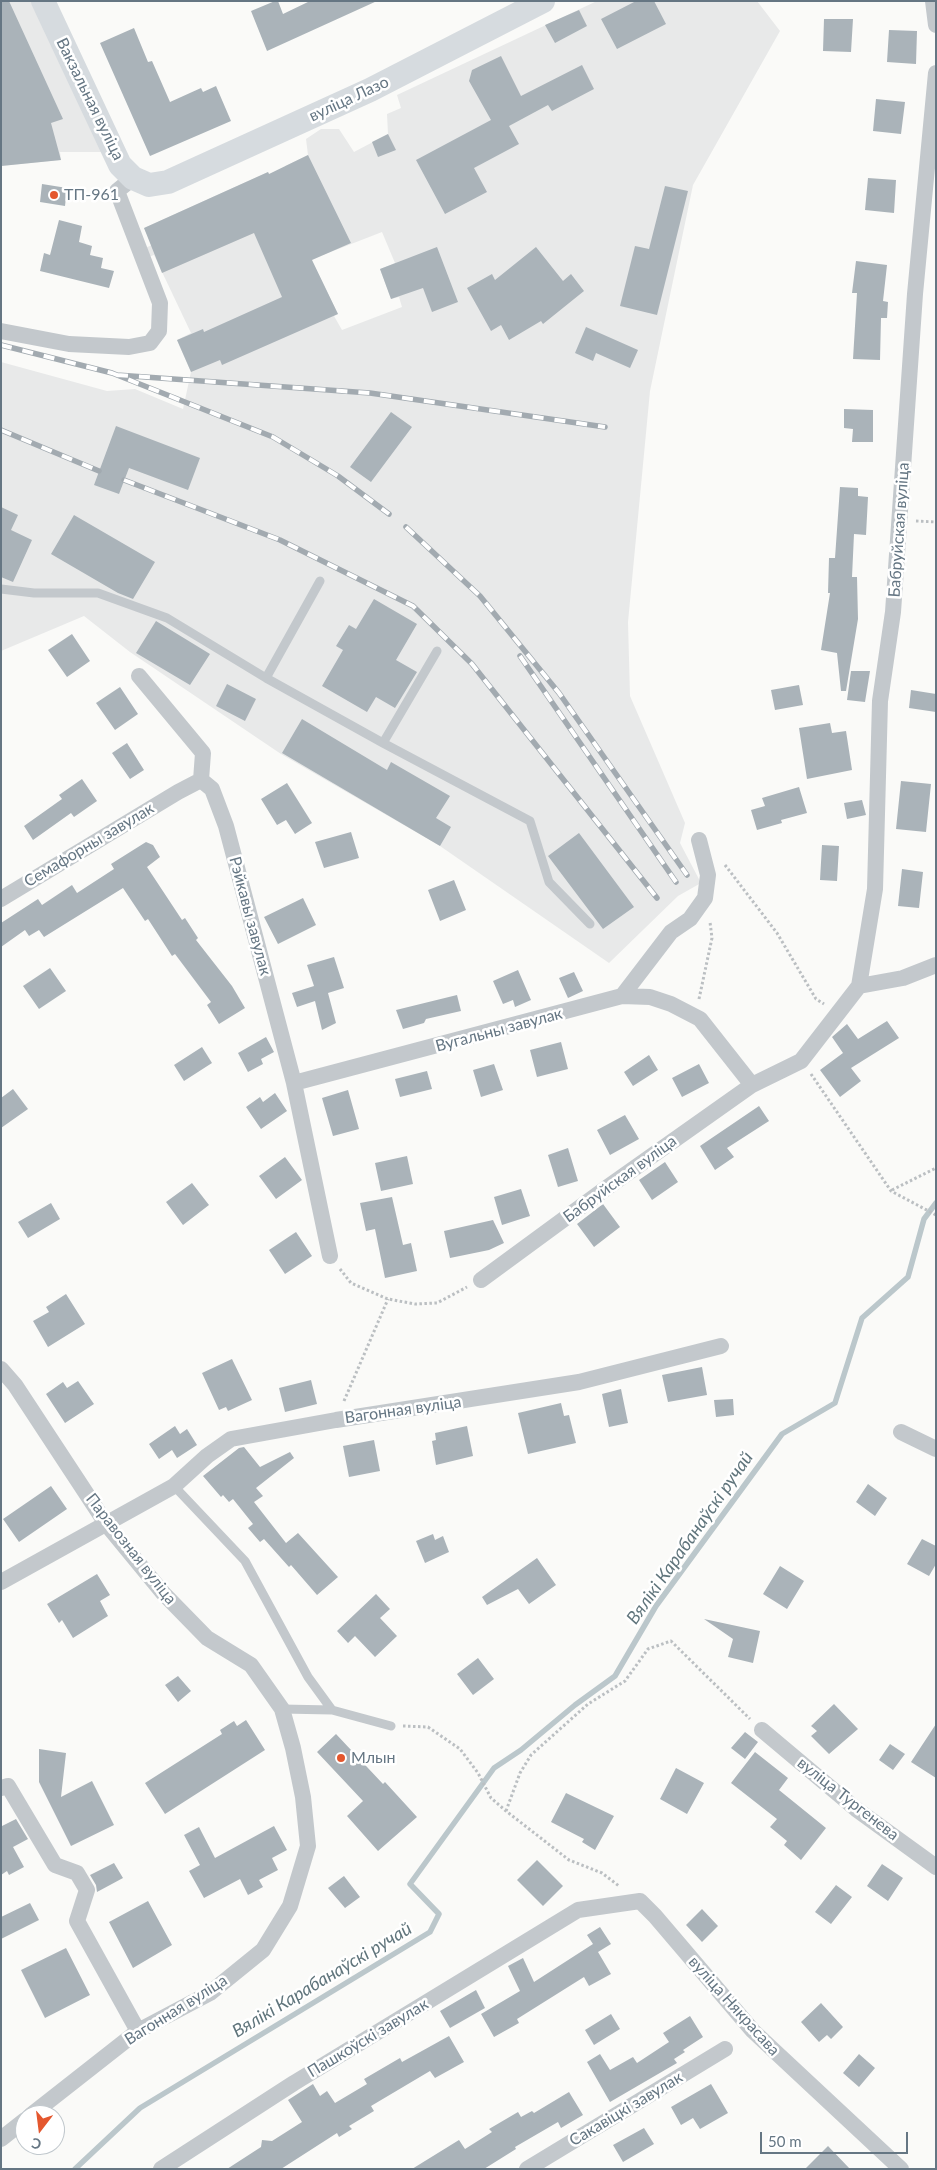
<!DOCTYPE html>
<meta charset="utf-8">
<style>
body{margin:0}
#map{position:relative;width:937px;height:2170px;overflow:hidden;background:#fafaf8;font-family:Lato,sans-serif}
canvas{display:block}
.frame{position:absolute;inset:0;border:2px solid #657683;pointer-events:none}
.north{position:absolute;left:15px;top:2105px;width:50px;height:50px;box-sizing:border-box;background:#fff;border:1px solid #c1c8cd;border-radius:50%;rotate:195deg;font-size:14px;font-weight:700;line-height:20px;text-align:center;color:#657683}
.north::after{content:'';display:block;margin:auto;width:18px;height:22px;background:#e4572e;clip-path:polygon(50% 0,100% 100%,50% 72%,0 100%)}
.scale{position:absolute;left:760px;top:2132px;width:148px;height:22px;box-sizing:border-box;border:2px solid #657683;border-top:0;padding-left:6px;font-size:15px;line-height:18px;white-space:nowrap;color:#657683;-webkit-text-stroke:4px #fff;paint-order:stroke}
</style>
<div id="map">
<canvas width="937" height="2170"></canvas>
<div class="frame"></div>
<div class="north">С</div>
<div class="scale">50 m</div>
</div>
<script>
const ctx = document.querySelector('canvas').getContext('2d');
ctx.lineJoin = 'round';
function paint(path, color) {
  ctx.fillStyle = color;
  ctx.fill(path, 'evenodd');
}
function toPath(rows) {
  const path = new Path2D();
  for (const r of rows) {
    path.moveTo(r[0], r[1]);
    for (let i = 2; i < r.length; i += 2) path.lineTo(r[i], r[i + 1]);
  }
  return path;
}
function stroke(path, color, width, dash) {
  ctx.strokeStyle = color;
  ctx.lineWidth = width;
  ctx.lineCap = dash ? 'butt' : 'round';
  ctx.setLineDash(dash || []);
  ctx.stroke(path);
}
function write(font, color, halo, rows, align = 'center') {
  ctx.font = font + ' Lato,sans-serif';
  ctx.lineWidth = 5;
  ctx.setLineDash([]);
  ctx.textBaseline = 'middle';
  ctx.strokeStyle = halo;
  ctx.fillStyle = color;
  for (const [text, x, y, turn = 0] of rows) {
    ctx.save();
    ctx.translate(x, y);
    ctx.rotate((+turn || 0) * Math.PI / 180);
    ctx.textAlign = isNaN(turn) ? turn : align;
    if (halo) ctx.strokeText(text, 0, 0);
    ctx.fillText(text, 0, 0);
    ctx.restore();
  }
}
paint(toPath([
 [1,1,48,1,107,152,60,152,61,160,1,166],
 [597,1,757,1,780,31,693,185,650,391,628,622,630,696,685,823,680,843,701,883,678,896,609,963,440,846,281,754,130,652,84,616,1,651,1,362,107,391,135,389,183,409,191,372,177,340,191,333,154,255,148,257,145,248,152,245,144,228,268,172,338,314,334,316,342,330,402,307,399,297,391,299,380,269,395,263,382,232,323,255,285,166,308,155,306,139,321,129,339,129,354,152,388,134,387,114,401,108,397,95]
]), '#e8e9e9');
stroke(toPath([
 [75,2169,140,2108,430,1932,439,1914,410,1884,494,1768,521,1750,575,1705,615,1676,656,1606,782,1434,835,1403,862,1318,908,1277,924,1219,936,1203]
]), '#bbc7cb', 5.5);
paint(toPath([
 [1,1,9,1,63,119,51,123,61,160,1,166],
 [275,1,278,1,283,14,310,1,377,1,267,51,251,11],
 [636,1,654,1,666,24,617,49,601,19],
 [579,10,587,26,555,43,545,25],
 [824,19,853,19,851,52,823,51],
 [134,28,148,62,152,61,170,102,201,88,203,92,216,86,231,121,150,156,100,43],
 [889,30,917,31,916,64,887,62],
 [501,56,521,96,582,65,594,89,552,111,548,105,509,126,519,144,474,168,487,192,445,214,416,160,491,120,469,81,472,70],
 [876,99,905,102,901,134,873,131],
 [388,134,396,150,378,157,372,142],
 [308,155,351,243,312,260,338,314,222,365,220,360,191,372,177,340,203,329,204,332,282,297,254,233,162,273,144,228,268,172,269,174],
 [868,178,896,180,894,213,865,210],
 [42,184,67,188,65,206,40,202],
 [665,186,688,191,657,315,620,306,635,246,649,249],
 [59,220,82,226,79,242,92,246,90,255,103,258,101,268,114,271,109,288,40,271,44,253,50,255],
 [437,247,458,302,432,312,423,288,391,299,380,269],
 [536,247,563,281,571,274,584,291,543,324,541,321,509,340,501,325,491,331,467,288,492,274,495,280],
 [856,261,887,265,883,301,888,302,887,318,881,318,880,360,853,359,857,293,852,293],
 [586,327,638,350,630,368,596,353,593,361,575,353],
 [844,409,873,410,873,442,852,442,853,429,844,428],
 [391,412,412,427,371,482,350,467],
 [116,426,200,458,188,490,129,468,119,494,94,485],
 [840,487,858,488,858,496,868,497,866,535,854,534,852,577,857,577,858,619,846,691,841,691,837,653,821,650,830,593,828,593,829,558,835,558],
 [1,507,18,515,11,530,32,540,13,582,1,577],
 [74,515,155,562,133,599,118,593,51,554],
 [374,599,417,624,396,660,417,672,395,708,376,697,367,712,322,686,343,650,336,646,349,625,356,629],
 [156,621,210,654,190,685,136,653],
 [72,634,90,661,67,677,48,650],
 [851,671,870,671,865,702,847,700],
 [227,684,256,699,245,721,216,706],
 [799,685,803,705,775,710,771,690],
 [120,687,138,714,115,730,96,703],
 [911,690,936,694,936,712,909,708],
 [302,719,387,770,391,762,450,796,436,818,451,827,440,846,282,753],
 [830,723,832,733,846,731,852,770,807,779,799,728],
 [127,743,144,770,130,779,112,753],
 [82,779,97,801,74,817,71,813,33,840,24,826,62,799,59,795],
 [901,781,931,784,926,832,896,829],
 [287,783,312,823,295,834,286,820,277,825,261,799],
 [799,787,807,813,781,820,782,823,757,830,751,810,765,806,762,798],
 [862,800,866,815,847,819,844,803],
 [351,832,359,858,324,868,315,842],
 [579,833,634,907,603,929,548,856],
 [146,842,153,845,160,857,147,867,182,920,185,918,198,938,196,940,232,986,245,1008,219,1024,207,1005,211,1002,175,954,172,956,148,919,145,921,123,888,44,937,39,930,29,936,25,930,1,947,1,923,38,899,42,905,72,885,77,893,114,869,111,864],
 [822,845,839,846,837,881,820,880],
 [902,869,923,872,919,908,898,906],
 [454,880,466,910,440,921,428,890],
 [303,898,316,925,278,944,264,917],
 [334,957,344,988,328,993,336,1023,322,1030,315,1001,297,1007,292,993,314,986,307,965],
 [50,968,66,991,39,1009,23,986],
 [518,970,531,1000,515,1007,513,1000,503,1004,493,981],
 [574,972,583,991,568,998,559,978],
 [457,995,461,1011,426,1019,424,1023,403,1029,396,1010],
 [887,1021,899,1038,851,1068,861,1081,840,1097,820,1070,843,1053,832,1037,847,1024,858,1039],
 [266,1037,274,1052,261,1059,263,1064,248,1072,238,1053],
 [561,1042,568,1069,537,1077,530,1050],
 [202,1047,212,1063,184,1081,174,1065],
 [649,1055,658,1070,633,1086,624,1072],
 [494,1064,503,1090,481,1097,473,1070],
 [699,1064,709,1083,682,1097,672,1078],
 [427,1071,432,1089,400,1097,395,1079],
 [13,1089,28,1109,1,1128,1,1098],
 [348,1090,359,1129,333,1136,322,1098],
 [275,1093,287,1111,261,1129,246,1107,260,1097,263,1102],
 [759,1106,769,1121,727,1148,734,1157,715,1170,700,1146],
 [625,1115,639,1139,610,1155,597,1130],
 [568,1148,578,1181,558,1187,548,1155],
 [407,1156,413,1184,381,1191,375,1163],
 [285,1157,302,1180,276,1199,259,1176],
 [665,1162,678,1182,652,1200,639,1180],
 [192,1183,209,1205,183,1225,166,1202],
 [521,1189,530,1216,502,1225,494,1197],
 [392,1197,403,1245,411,1243,417,1271,385,1278,375,1229,366,1231,360,1203],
 [51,1203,60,1219,28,1238,18,1222],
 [603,1204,620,1227,594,1247,577,1224],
 [493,1220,504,1243,489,1250,450,1258,444,1231],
 [296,1232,312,1256,285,1274,269,1250],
 [66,1294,85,1324,48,1347,33,1321,49,1312,46,1307],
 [232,1359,252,1400,228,1411,226,1407,219,1410,202,1373],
 [702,1367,707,1395,668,1402,662,1375],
 [311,1380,317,1404,285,1412,279,1388],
 [78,1381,94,1404,65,1423,46,1394,63,1382,67,1388],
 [621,1389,628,1423,609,1427,602,1394],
 [733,1399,734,1415,716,1417,714,1400],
 [561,1403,564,1416,569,1415,576,1443,528,1454,518,1413],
 [175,1426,180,1434,187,1429,197,1445,177,1458,172,1450,159,1459,149,1444],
 [467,1426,473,1456,436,1465,432,1441,436,1440,435,1433],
 [374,1440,380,1471,349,1477,343,1446],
 [244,1447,260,1467,290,1452,294,1458,256,1488,263,1496,254,1502,286,1543,298,1533,338,1577,317,1595,291,1565,289,1567,264,1539,260,1542,248,1528,253,1524,233,1499,229,1502,223,1495,221,1497,203,1476,239,1448],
 [868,1484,887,1498,875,1516,856,1502],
 [51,1486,67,1509,19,1542,3,1519],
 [433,1534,435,1540,443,1536,449,1552,425,1563,416,1541],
 [922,1539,936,1546,936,1564,929,1576,907,1564],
 [537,1558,556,1585,529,1604,518,1589,487,1605,482,1597],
 [780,1566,804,1581,787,1609,763,1594],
 [97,1574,110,1595,100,1601,108,1616,73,1638,62,1620,59,1623,47,1604],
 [376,1594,390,1609,380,1618,397,1636,375,1657,355,1636,348,1643,337,1631],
 [704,1619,760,1631,753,1663,728,1657,733,1639],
 [478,1658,494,1679,473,1695,457,1674],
 [178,1676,191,1691,178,1702,165,1685],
 [834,1704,858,1729,829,1754,811,1736,817,1731,811,1726],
 [246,1720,265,1750,165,1814,145,1783,222,1734,220,1730,234,1721,237,1726],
 [936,1724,936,1778,911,1762],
 [745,1732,758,1742,745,1759,731,1748],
 [336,1734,383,1784,385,1782,417,1817,378,1851,347,1816,363,1801,317,1752],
 [890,1744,905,1754,893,1770,879,1760],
 [39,1749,66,1753,61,1797,92,1781,114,1825,71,1846,39,1782],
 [755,1752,788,1778,779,1790,826,1828,801,1860,784,1845,787,1841,770,1827,777,1819,731,1783],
 [676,1768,704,1783,687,1814,660,1799],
 [566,1793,614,1816,595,1850,582,1842,584,1839,551,1822],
 [16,1819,28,1839,13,1847,24,1867,9,1875,7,1871,1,1875,1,1825,2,1826],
 [274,1826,287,1850,272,1858,278,1870,259,1880,263,1887,248,1895,240,1879,204,1898,189,1871,200,1865,184,1835,199,1827,215,1858],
 [537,1860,563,1886,543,1906,517,1880],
 [114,1863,123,1878,97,1892,96,1885,90,1875],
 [882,1864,903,1878,888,1901,867,1886],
 [344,1876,360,1897,345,1908,328,1888],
 [836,1885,852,1897,831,1924,815,1912],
 [148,1901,172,1945,133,1968,109,1922],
 [30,1903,39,1920,1,1939,1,1917],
 [702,1909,718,1926,702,1942,686,1925],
 [600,1927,611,1944,598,1952,611,1974,589,1986,584,1977,517,2019,519,2023,494,2037,481,2014,520,1991,508,1966,523,1958,534,1982,593,1944,587,1935],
 [66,1948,90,1995,45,2018,21,1970],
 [476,1990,485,2008,450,2028,440,2011],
 [821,2003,843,2027,831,2039,827,2035,819,2042,801,2022],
 [611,2014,620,2029,594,2045,585,2030],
 [690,2016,703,2037,683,2050,685,2052,674,2059,677,2063,610,2102,587,2062,600,2054,610,2070,633,2057,637,2063,669,2042,663,2033],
 [449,2036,464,2062,435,2078,430,2071,371,2106,374,2111,349,2126,352,2129,339,2137,337,2133,281,2169,227,2169,261,2147,262,2140,272,2141,302,2122,288,2100,313,2084,320,2096,327,2091,335,2103,367,2084,364,2079,400,2058,402,2062],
 [859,2054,875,2068,859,2087,843,2073],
 [711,2084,728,2113,700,2129,693,2118,681,2125,671,2107],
 [569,2092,583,2115,561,2128,558,2122,515,2147,516,2149,484,2169,412,2169,459,2140,465,2149,492,2132,489,2129,518,2112,521,2117,532,2111,534,2113],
 [644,2128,654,2144,623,2162,613,2145],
 [828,2146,850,2169,805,2169]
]), '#aab3b9');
stroke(toPath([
 [916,521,936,522],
 [725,865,777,933,816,999,824,1004],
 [699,999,712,938,710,922],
 [811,1074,891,1191,936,1215],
 [892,1190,936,1168],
 [340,1269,351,1283,388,1299,415,1304,437,1303,467,1287],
 [344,1401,388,1299],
 [403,1726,428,1727,460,1749,478,1773,491,1798,506,1811,569,1860,602,1873,619,1886],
 [506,1811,520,1773,531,1755,588,1704,625,1681,648,1649,671,1641,750,1719]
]), '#bbbfc2', 3, [2.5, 2.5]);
stroke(toPath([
 [1,589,34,593,98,593,167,618,266,678,383,743,530,821,549,882,590,924],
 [266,678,320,581],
 [383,743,437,651],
 [174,1486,245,1561,308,1677,332,1710],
 [282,1709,332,1710,391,1726]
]), '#c3c8cc', 9);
stroke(toPath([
 [933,1,936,25],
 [1,331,69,344,129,347,150,343,159,331,160,303,117,191,133,178],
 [139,676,203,753,201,780],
 [1,899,178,792,201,780,212,789,226,826,294,1083,330,1256],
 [859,986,903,978,936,965],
 [622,996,671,932,690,919,705,898,708,875,699,840],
 [294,1083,622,996,650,997,671,1004,700,1019,752,1085],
 [481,1280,605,1189,752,1085,801,1061,859,986,875,889,880,701,893,612,915,294,936,73],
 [1,1369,15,1385,107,1525,163,1593,207,1638,251,1665,282,1709,293,1748,303,1797,308,1846,290,1906,263,1950,210,1993,138,2031,31,2115],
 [901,1432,936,1449],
 [1,1582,174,1486,207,1456,231,1439,336,1420,579,1382,721,1346],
 [762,1730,856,1809,936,1867],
 [1,1788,8,1786,55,1865,77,1873,87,1890,77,1921,138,2031],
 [1,2139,25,2120],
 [161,2169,294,2083,578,1910,640,1901,655,1916,753,2031,901,2169],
 [527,2169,725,2049]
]), '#c3c8cc', 16);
stroke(toPath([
 [43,1,120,165,133,178,149,185,168,182,370,90,543,1]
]), '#d6dbdf', 24);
const rail = toPath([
 [1,345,112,373,273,437,338,476,389,514],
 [117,375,370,393,605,427],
 [1,430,99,471],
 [124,480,280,540,413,606,472,664,657,898],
 [406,527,480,596,559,693,687,875],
 [520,656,676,882]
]);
stroke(rail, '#a2aab0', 5.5);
stroke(rail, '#fff', 4, [11]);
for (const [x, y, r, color] of [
 [54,195,5,"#e4572e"],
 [341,1758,5,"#e4572e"]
]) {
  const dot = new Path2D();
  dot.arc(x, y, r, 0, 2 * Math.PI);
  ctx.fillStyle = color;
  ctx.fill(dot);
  stroke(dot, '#fff', 2);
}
write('16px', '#657683', '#fff', [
 ["Вакзальная вуліца",90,99,64],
 ["вуліца Лазо",349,99,-25],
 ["Бабруйская вуліца",899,530,-86],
 ["Семафорны завулак",89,845,-31],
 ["Рэйкавы завулак",250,916,75],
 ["Вугальны завулак",499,1030,-15],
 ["Бабруйская вуліца",620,1179,-36],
 ["Вагонная вуліца",403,1410,-8],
 ["Паравозная вуліца",131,1549,52],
 ["вуліца Тургенева",848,1799,38],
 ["вуліца Някрасава",734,2006,48],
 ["Вагонная вуліца",176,2010,-32],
 ["Пашкоўскі завулак",368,2038,-31],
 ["Сакавіцкі завулак",626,2109,-31]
]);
write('16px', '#657683', '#fff', [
 ["ТП-961",64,195],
 ["Млын",351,1758]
], 'left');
write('italic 18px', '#60757c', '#fff', [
 ["Вялікі Карабанаўскі ручай",690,1538,-55],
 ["Вялікі Карабанаўскі ручай",322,1980,-31]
]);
</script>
